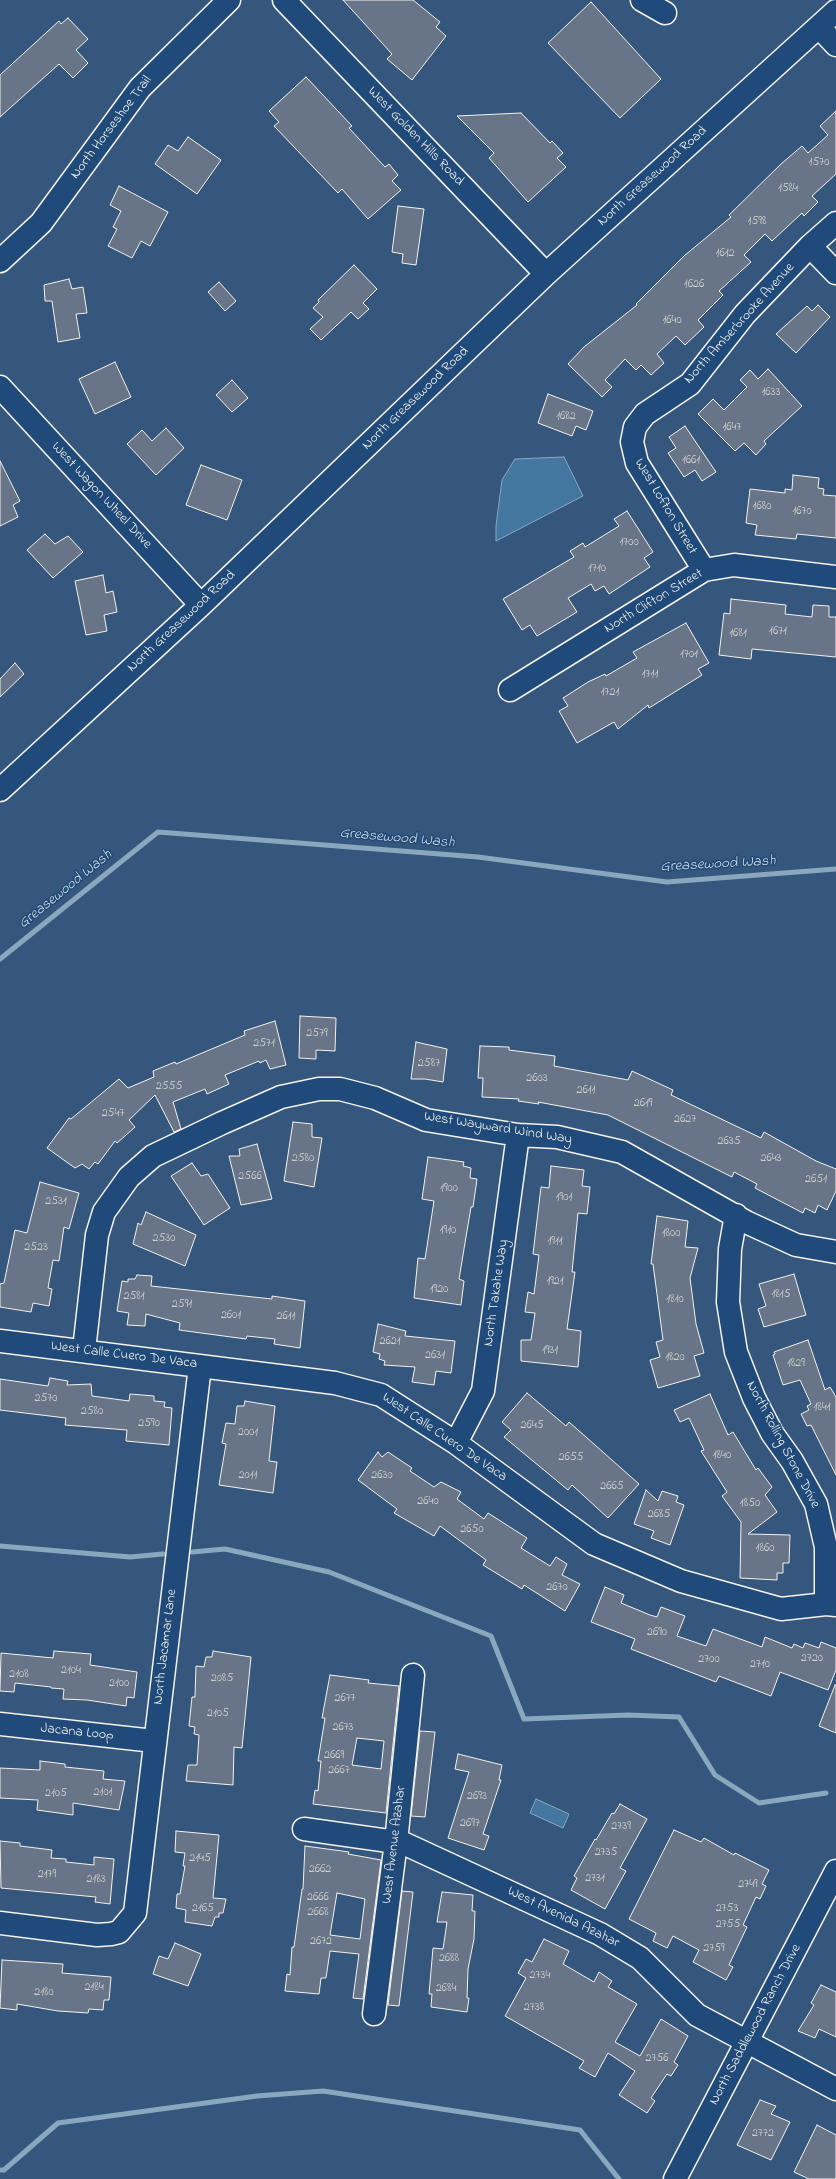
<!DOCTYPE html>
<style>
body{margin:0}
canvas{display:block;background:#35577e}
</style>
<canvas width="836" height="2179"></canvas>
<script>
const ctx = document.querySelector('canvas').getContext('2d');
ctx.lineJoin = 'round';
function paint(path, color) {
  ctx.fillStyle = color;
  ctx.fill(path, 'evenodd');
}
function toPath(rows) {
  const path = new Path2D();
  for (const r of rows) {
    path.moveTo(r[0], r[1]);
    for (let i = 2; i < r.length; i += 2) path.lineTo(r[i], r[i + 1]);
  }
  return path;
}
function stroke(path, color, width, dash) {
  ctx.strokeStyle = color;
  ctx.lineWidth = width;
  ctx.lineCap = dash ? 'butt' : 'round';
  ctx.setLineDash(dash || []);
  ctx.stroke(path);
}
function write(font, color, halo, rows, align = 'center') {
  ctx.font = font + ' "Indie Flower",sans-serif';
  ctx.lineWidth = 3;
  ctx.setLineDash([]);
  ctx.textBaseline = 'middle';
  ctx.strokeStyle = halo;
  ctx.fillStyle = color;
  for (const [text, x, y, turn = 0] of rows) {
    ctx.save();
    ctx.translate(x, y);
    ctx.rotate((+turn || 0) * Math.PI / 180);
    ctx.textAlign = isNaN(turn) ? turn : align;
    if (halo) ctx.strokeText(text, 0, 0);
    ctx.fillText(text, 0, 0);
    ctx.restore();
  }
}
const water = toPath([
 [564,457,583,496,496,541,496,526,502,480,515,459,564,457],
 [536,1799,569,1814,563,1828,530,1813,536,1799]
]);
paint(water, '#4377a0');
stroke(water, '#8aa8bd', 1);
stroke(toPath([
 [0,959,158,832,478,857,667,882,836,869],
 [0,1546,130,1557,163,1554],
 [192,1552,225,1549,329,1572,491,1636,524,1719,628,1715,679,1717,715,1775,759,1803,826,1793],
 [0,2170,4,2170,58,2123,257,2096,323,2091,580,2130,619,2179]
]), '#8aa8bd', 5);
const building = toPath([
 [343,0,413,0,440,22,436,27,446,36,412,80,387,59,392,54,343,0],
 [591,2,661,79,620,118,548,43,591,2],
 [68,18,88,39,76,50,88,63,73,78,59,64,0,117,0,75,59,21,61,24,68,18],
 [306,77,352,126,349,128,385,167,389,164,398,175,392,181,401,190,368,219,342,189,338,193,274,126,279,122,269,111,306,77],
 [836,111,836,174,812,196,818,202,804,216,802,213,772,241,765,234,744,255,751,262,719,291,723,295,698,320,704,327,685,345,676,336,657,354,664,363,651,375,641,365,636,370,625,359,605,380,612,387,602,397,568,364,584,347,637,305,636,304,684,256,731,217,729,215,781,164,802,146,808,153,828,135,820,126,836,111],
 [521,113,550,143,552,141,563,153,557,158,566,167,528,202,489,158,494,153,457,116,521,113],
 [188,137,221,160,197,194,155,164,168,145,178,151,188,137],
 [119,186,168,212,150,246,141,241,132,258,108,246,117,229,113,227,121,211,110,205,119,186],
 [398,206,424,209,416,265,402,263,403,254,392,252,398,206],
 [354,265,377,289,363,303,369,309,358,319,351,312,321,340,310,329,323,317,313,308,319,302,318,300,354,265],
 [69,279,72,289,83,287,87,313,76,314,80,338,58,342,52,301,45,301,44,285,69,279],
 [219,282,236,301,225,311,208,292,219,282],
 [818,305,830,317,796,353,776,334,807,306,812,311,818,305],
 [115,362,131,397,95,414,79,379,115,362],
 [768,369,802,406,764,441,766,444,756,455,744,443,735,451,698,414,713,399,724,410,747,387,740,380,750,370,758,379,768,369],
 [232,380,248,398,232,412,216,395,232,380],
 [548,394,593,411,586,430,576,426,572,436,538,423,548,394],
 [685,426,716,472,702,481,695,470,684,477,668,453,676,448,669,437,685,426],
 [166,428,184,448,156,475,127,444,142,430,152,441,166,428],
 [0,461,20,501,13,505,18,517,0,526,0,461],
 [201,465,242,480,227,520,186,505,201,465],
 [793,475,819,478,818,488,824,489,823,495,836,496,836,538,797,534,796,539,755,535,757,525,746,523,750,489,785,493,785,489,792,490,793,475],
 [627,511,653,552,644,558,650,567,609,594,604,586,595,591,591,584,568,598,577,612,537,636,530,625,522,630,503,599,574,557,570,551,583,543,585,547,619,526,614,519,627,511],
 [45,534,55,544,68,536,83,552,53,578,27,550,45,534],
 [103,575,106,593,113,591,117,612,104,615,107,631,86,635,75,581,103,575],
 [731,599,786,605,785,614,812,617,813,605,829,606,829,617,836,617,836,657,752,649,751,659,719,655,724,613,730,614,731,599],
 [686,623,709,663,698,669,702,675,649,708,648,705,618,729,614,722,577,743,559,711,568,706,563,698,588,682,605,674,606,676,637,658,633,652,686,623],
 [15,663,24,674,0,697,0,679,15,663],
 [300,1016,336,1018,335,1051,316,1050,316,1059,299,1058,300,1016],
 [275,1021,286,1065,270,1069,266,1060,260,1063,259,1061,225,1075,229,1084,207,1094,205,1089,173,1102,181,1129,174,1132,155,1095,129,1120,135,1127,117,1143,115,1141,98,1164,95,1162,89,1169,82,1164,75,1168,47,1148,69,1118,71,1119,119,1079,128,1088,154,1077,153,1071,175,1062,176,1064,245,1035,244,1031,275,1021],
 [416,1042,447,1049,443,1082,425,1079,411,1079,416,1042],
 [480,1046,509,1047,509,1050,555,1056,554,1066,628,1080,632,1071,673,1090,671,1095,761,1138,764,1132,816,1161,836,1169,836,1191,827,1210,818,1205,815,1213,805,1208,803,1213,755,1188,757,1184,734,1172,732,1177,608,1115,538,1102,539,1104,518,1101,519,1099,482,1097,483,1078,478,1078,480,1046],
 [293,1122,312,1124,312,1137,322,1138,314,1187,284,1181,293,1122],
 [257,1144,272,1199,241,1205,229,1156,240,1156,239,1149,257,1144],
 [428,1157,464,1162,463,1166,471,1168,470,1178,477,1179,473,1207,471,1207,459,1279,464,1281,461,1305,414,1298,418,1258,425,1259,434,1201,422,1199,428,1157],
 [192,1163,201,1176,208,1174,230,1208,204,1225,171,1176,192,1163],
 [551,1166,584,1170,582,1186,590,1187,587,1214,578,1213,572,1272,575,1272,567,1329,581,1331,578,1367,521,1361,521,1340,531,1340,535,1313,525,1312,528,1292,534,1294,539,1255,533,1254,541,1187,549,1188,551,1166],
 [40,1182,79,1193,69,1229,64,1227,59,1261,53,1260,48,1288,52,1289,49,1306,33,1303,31,1312,0,1307,0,1284,4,1283,15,1230,27,1233,40,1182],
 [146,1212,196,1235,185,1266,133,1244,138,1223,141,1225,146,1212],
 [657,1216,688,1221,685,1247,698,1248,690,1278,696,1324,704,1353,694,1356,700,1376,658,1388,650,1360,660,1357,656,1342,663,1340,653,1264,651,1264,657,1216],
 [794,1274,806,1315,764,1327,758,1309,766,1306,759,1284,794,1274],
 [137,1275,152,1276,151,1286,272,1299,272,1296,305,1301,300,1348,274,1344,275,1339,247,1336,246,1339,179,1330,180,1323,146,1314,145,1326,127,1325,129,1313,117,1311,122,1281,128,1282,128,1279,135,1279,137,1275],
 [378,1324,406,1331,405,1336,455,1341,451,1373,436,1371,434,1385,412,1382,415,1367,384,1365,385,1361,379,1359,380,1354,373,1352,378,1324],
 [808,1340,825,1390,830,1387,836,1397,836,1475,811,1425,807,1426,801,1414,809,1410,807,1406,811,1404,800,1380,783,1385,773,1355,775,1354,774,1352,808,1340],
 [50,1378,68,1381,67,1385,91,1384,92,1396,129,1401,130,1394,154,1396,154,1401,165,1402,164,1407,172,1408,169,1445,126,1441,127,1430,65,1425,66,1418,0,1410,0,1379,48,1386,50,1378],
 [527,1393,566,1426,569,1422,639,1484,608,1518,572,1485,568,1490,504,1437,511,1430,502,1422,527,1393],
 [710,1394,728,1435,733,1432,756,1470,758,1468,772,1487,765,1495,777,1512,748,1534,790,1535,789,1563,783,1563,783,1573,777,1573,777,1580,740,1578,741,1522,722,1496,727,1492,701,1451,704,1450,689,1418,680,1422,674,1410,710,1394],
 [245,1401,275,1406,269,1461,277,1462,273,1493,219,1485,226,1444,222,1443,226,1423,235,1424,237,1406,244,1406,245,1401],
 [378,1452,382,1457,388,1452,412,1468,410,1471,434,1487,441,1482,461,1492,457,1499,484,1519,488,1513,527,1538,521,1548,550,1566,556,1557,567,1564,562,1575,580,1584,565,1611,524,1585,522,1589,483,1565,486,1560,440,1526,434,1536,394,1513,397,1509,358,1480,378,1452],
 [646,1490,658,1501,662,1491,678,1496,676,1502,684,1505,670,1545,651,1538,654,1531,634,1524,646,1490],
 [605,1587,624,1595,621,1603,650,1615,657,1617,661,1607,685,1616,677,1636,706,1646,713,1629,762,1647,765,1637,792,1648,794,1644,803,1648,805,1643,819,1648,821,1642,836,1648,836,1670,828,1690,780,1672,771,1696,719,1676,716,1682,631,1649,635,1639,591,1622,605,1587],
 [54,1651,91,1654,90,1665,137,1672,134,1698,127,1697,126,1706,87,1700,63,1699,64,1689,51,1688,51,1687,15,1683,14,1692,0,1691,1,1653,53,1658,54,1651],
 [213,1651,251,1657,242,1748,234,1747,233,1785,186,1781,188,1765,197,1765,199,1735,194,1734,195,1727,189,1726,192,1697,195,1697,196,1666,204,1667,206,1657,212,1657,213,1651],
 [330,1675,369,1680,368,1683,399,1686,386,1813,313,1804,315,1790,318,1791,321,1761,318,1761,325,1718,322,1718,330,1675],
 [357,1738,384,1741,381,1769,352,1765,357,1738],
 [835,1685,836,1685,836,1733,819,1726,835,1685],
 [420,1731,435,1732,425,1817,411,1816,420,1731],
 [458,1754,502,1765,499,1780,501,1780,483,1834,489,1836,484,1850,448,1838,469,1772,455,1769,458,1754],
 [40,1761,65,1764,65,1767,104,1771,103,1779,125,1781,119,1810,73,1803,73,1815,37,1810,38,1800,0,1798,0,1768,40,1770,40,1761],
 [620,1804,647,1819,620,1868,626,1871,605,1909,571,1890,577,1878,574,1876,595,1839,596,1840,612,1813,614,1814,620,1804],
 [674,1830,701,1842,704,1838,734,1855,735,1853,769,1870,762,1884,766,1886,760,1899,756,1897,743,1925,747,1927,729,1965,733,1967,726,1980,693,1962,699,1950,673,1936,667,1948,653,1941,656,1933,629,1919,674,1830],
 [176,1831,219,1835,213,1898,226,1899,223,1913,219,1913,219,1917,215,1917,212,1926,185,1922,186,1910,176,1908,177,1894,180,1894,185,1866,183,1866,185,1853,175,1852,176,1831],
 [0,1841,20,1843,20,1846,52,1850,51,1858,66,1859,66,1862,94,1865,94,1857,114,1859,110,1904,95,1902,96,1897,1,1888,0,1841],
 [305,1846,349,1852,348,1854,381,1860,363,1999,353,1998,359,1954,330,1951,326,1978,321,1978,319,1994,285,1991,287,1974,290,1975,292,1947,294,1947,302,1889,303,1889,305,1846],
 [337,1893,365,1899,360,1939,330,1935,337,1893],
 [402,1891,413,1892,399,2006,388,2005,402,1891],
 [442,1892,473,1895,472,1911,475,1911,474,1939,468,1969,467,1998,469,1998,467,2012,431,2007,432,1994,429,1994,433,1948,443,1949,447,1922,437,1922,442,1892],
 [544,1939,569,1951,563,1964,594,1982,599,1972,612,1981,608,1987,637,2004,615,2042,640,2056,661,2019,688,2036,674,2062,678,2065,671,2076,667,2074,651,2098,655,2101,647,2113,619,2095,635,2071,608,2053,595,2077,579,2068,584,2061,505,2016,526,1978,518,1973,526,1959,532,1962,544,1939],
 [175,1943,201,1954,188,1986,153,1974,159,1956,168,1959,175,1943],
 [2,1960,63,1964,62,1973,111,1977,109,2000,104,2000,103,2010,89,2009,88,2013,58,2011,17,2004,17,2010,0,2008,2,1960],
 [821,1985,836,1992,836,2037,819,2029,815,2038,798,2031,814,2005,811,2003,821,1985],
 [760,2100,776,2106,771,2114,790,2122,771,2160,737,2145,760,2100],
 [817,2125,836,2135,836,2179,809,2179,794,2172,817,2125]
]);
paint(building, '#687487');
stroke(building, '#f4f1e8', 1);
const minor = toPath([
 [284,0,546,274],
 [642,0,665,13],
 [819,27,836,45],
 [810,246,836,273],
 [0,261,41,223,140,88,229,0],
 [0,387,201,605],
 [704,570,637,463,632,442,635,427,645,414,690,384,745,314,810,246,836,223],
 [510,690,704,570,734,565,836,577],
 [0,790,201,605,546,274,836,11],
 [736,1215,730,1249,728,1302,736,1352,754,1398,772,1433,792,1461,816,1504,826,1547,826,1604],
 [0,1341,335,1383,381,1395,456,1443,594,1544,681,1581,781,1609,826,1604,836,1605],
 [84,1350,97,1235,104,1212,129,1177,153,1156,222,1123,281,1097,319,1089,340,1089,375,1098,426,1120,518,1135,557,1137,622,1152,746,1222,796,1245,836,1252],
 [456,1443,483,1391,518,1135],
 [0,1724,154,1741],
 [304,1829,403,1843,600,1934,640,1958,697,2015,836,2089],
 [0,1923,97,1935,111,1934,119,1932,135,1913,200,1366],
 [374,2014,396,1842,413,1675],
 [675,2179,836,1871]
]);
stroke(minor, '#f4f1e8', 25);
stroke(minor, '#1f4a7a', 22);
write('12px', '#d1d2d0', null, [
 ["1570",819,163],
 ["1584",788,189],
 ["1598",757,222],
 ["1612",725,254],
 ["1626",694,285],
 ["1640",672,321],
 ["1633",771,393],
 ["1682",566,417],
 ["1647",732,428],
 ["1661",691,461],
 ["1680",762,507],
 ["1670",802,512],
 ["1700",629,543],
 ["1710",597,569],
 ["1671",778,632],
 ["1681",738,634],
 ["1701",689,655],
 ["1711",650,675],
 ["1721",610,693],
 ["2579",317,1034],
 ["2571",264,1044],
 ["2587",429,1064],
 ["2603",537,1079],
 ["2555",169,1087],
 ["2611",586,1091],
 ["2619",643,1104],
 ["2547",113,1114],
 ["2627",685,1120],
 ["2635",729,1142],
 ["2580",303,1159],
 ["2643",771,1159],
 ["2566",250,1177],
 ["2651",816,1180],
 ["1900",449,1189],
 ["1901",564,1198],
 ["2531",56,1202],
 ["1910",448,1231],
 ["1800",671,1234],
 ["2530",164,1239],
 ["1911",555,1242],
 ["2523",36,1248],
 ["1921",555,1282],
 ["1920",439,1290],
 ["1815",781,1295],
 ["2581",134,1297],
 ["1810",675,1300],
 ["2591",182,1305],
 ["2601",231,1316],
 ["2611",286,1317],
 ["2621",390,1342],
 ["1931",550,1351],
 ["2631",435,1356],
 ["1820",675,1358],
 ["1829",796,1364],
 ["2570",46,1399],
 ["1841",822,1408],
 ["2580",92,1412],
 ["2590",149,1424],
 ["2645",532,1426],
 ["2001",248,1433],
 ["1840",722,1456],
 ["2655",571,1458],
 ["2011",248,1476],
 ["2630",382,1476],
 ["2665",612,1487],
 ["2640",428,1502],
 ["1850",750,1504],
 ["2685",659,1515],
 ["2650",472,1530],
 ["1860",765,1549],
 ["2670",557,1588],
 ["2690",657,1633],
 ["2720",812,1659],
 ["2700",709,1660],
 ["2710",760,1665],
 ["2104",71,1671],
 ["2108",19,1675],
 ["2085",222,1679],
 ["2100",119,1684],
 ["2677",345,1699],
 ["2105",218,1714],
 ["2673",343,1728],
 ["2669",334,1756],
 ["2667",339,1771],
 ["2101",103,1793],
 ["2105",56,1794],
 ["2693",477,1797],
 ["2697",470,1824],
 ["2739",621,1827],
 ["2735",606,1853],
 ["2145",200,1859],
 ["2662",320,1870],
 ["2179",47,1875],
 ["2731",595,1879],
 ["2183",96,1880],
 ["2749",748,1885],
 ["2666",318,1898],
 ["2165",203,1909],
 ["2753",727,1909],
 ["2668",318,1913],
 ["2755",728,1925],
 ["2672",321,1942],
 ["2759",714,1949],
 ["2688",449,1959],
 ["2734",540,1976],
 ["2184",94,1988],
 ["2684",446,1989],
 ["2180",44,1993],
 ["2738",534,2008],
 ["2756",657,2059],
 ["2772",763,2134]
]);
write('14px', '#f4f1e8', '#1f4a7a', [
 ["North Horseshoe Trail",112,128,-53],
 ["West Golden Hills Road",415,137,46],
 ["North Greasewood Road",653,177,-42],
 ["North Amberbrooke Avenue",740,324,-48],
 ["North Greasewood Road",416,399,-44],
 ["West Wagon Wheel Drive",101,496,47],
 ["West Lofton Street",665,507,59],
 ["North Clifton Street",654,602,-31],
 ["North Greasewood Road",182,622,-43],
 ["West Wayward Wind Way",498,1129,9],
 ["North Takahe Way",497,1293,-82],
 ["West Calle Cuero De Vaca",124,1356,7],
 ["West Calle Cuero De Vaca",444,1438,34],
 ["North Rolling Stone Drive",782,1445,62],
 ["North Jacamar Lane",166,1647,-83],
 ["Jacana Loop",77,1733,6],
 ["West Avenue Azahar",395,1845,-83],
 ["West Avenida Azahar",563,1918,26],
 ["North Saddlewood Ranch Drive",756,2025,-62]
]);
write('italic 15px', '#d9dfdd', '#1f4a7a', [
 ["Greasewood Wash",397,839,5],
 ["Greasewood Wash",718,865,-3],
 ["Greasewood Wash",66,890,-39]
]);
</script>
